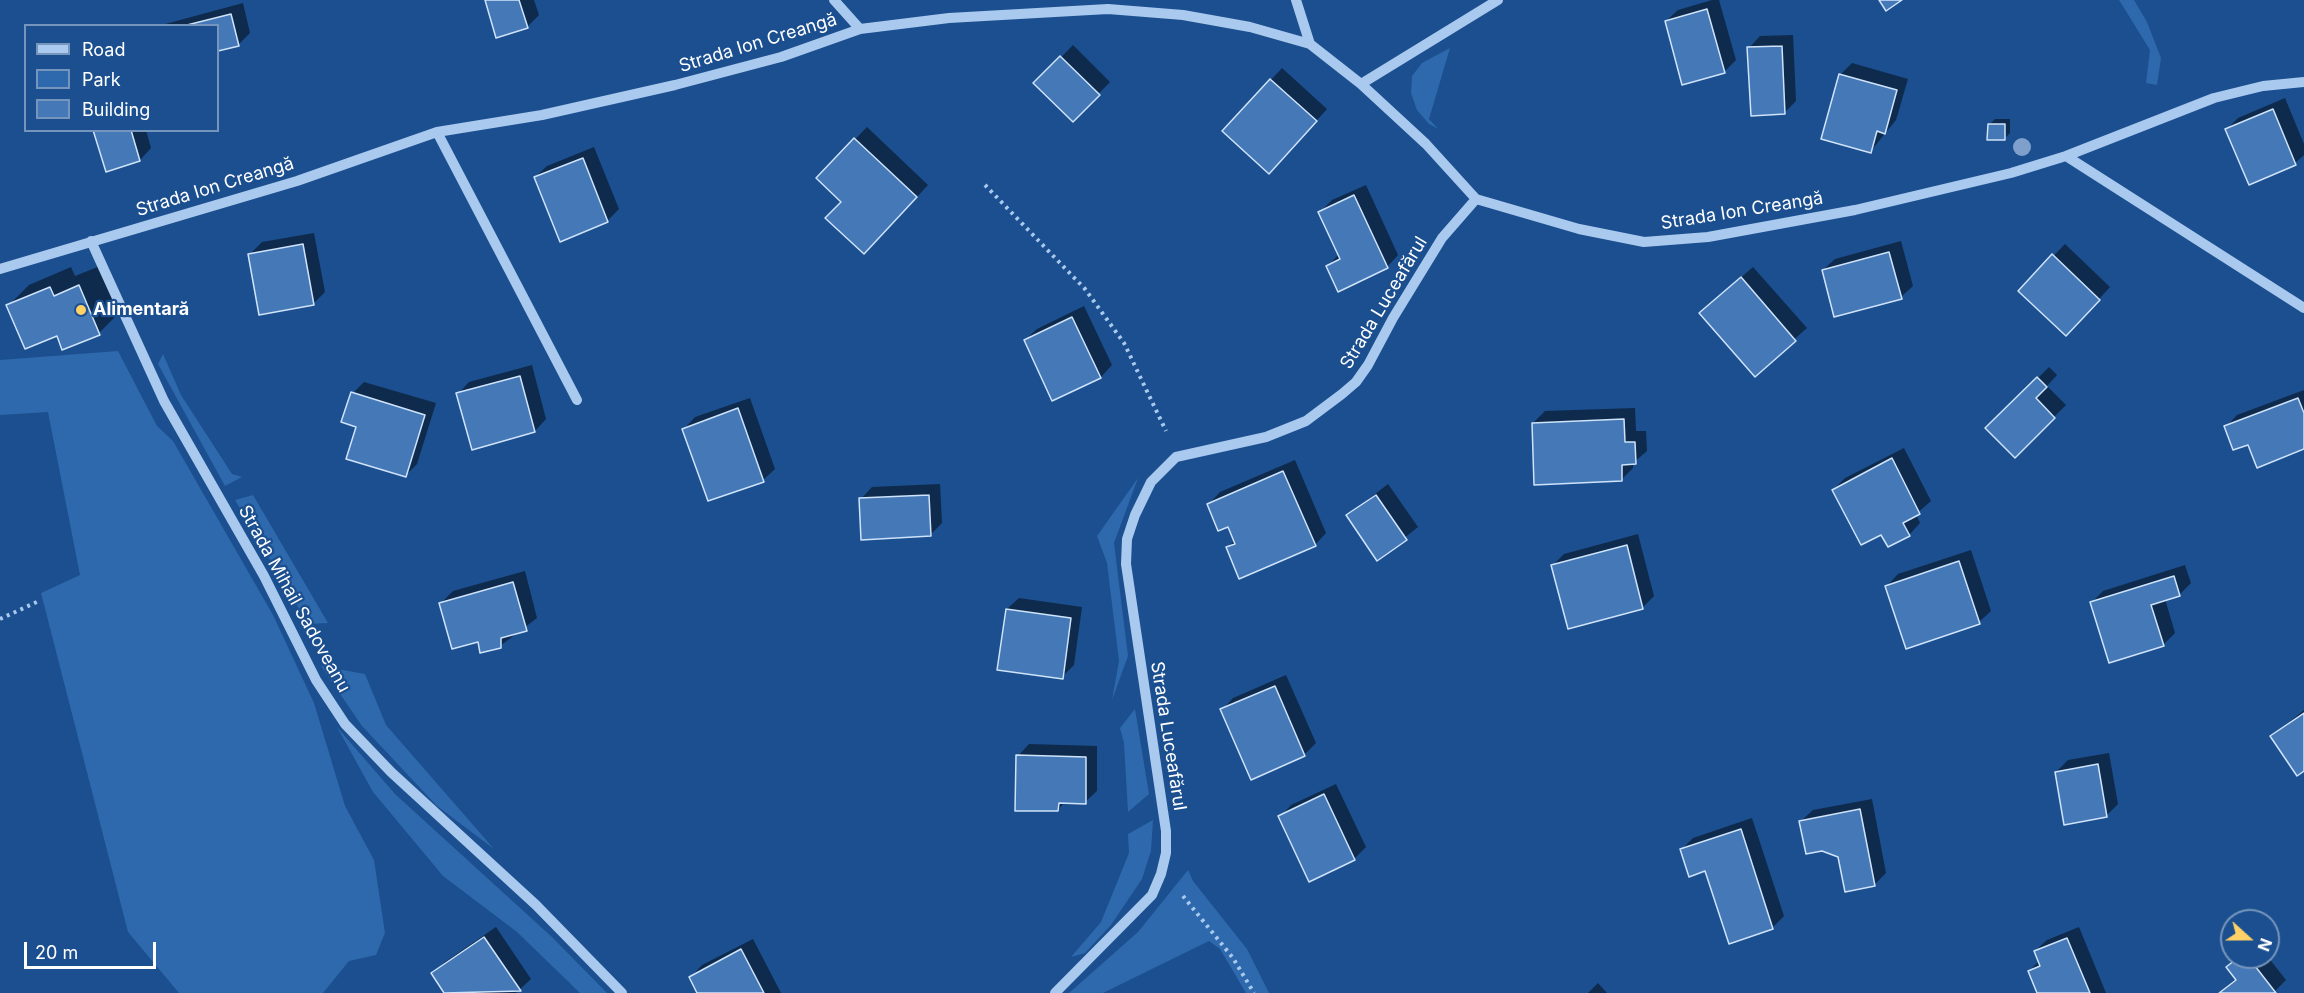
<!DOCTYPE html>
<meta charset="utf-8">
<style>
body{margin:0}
#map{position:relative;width:2304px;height:993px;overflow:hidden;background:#1b4f8f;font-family:Inter,sans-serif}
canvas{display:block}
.legend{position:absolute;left:24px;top:24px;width:195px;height:108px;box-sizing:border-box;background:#1b4f8f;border:2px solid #7695bc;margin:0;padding:8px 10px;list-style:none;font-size:18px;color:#fff}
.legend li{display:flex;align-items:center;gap:12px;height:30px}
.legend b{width:30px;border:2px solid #7695bc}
.north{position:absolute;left:2220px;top:909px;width:60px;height:60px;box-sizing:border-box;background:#1b4f8f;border:2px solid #7695bc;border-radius:50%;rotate:111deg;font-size:16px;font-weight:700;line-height:24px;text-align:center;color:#fff}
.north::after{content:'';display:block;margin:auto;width:21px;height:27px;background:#ffd166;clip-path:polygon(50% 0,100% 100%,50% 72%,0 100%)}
.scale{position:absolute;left:24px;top:942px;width:132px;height:27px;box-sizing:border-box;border:3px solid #fff;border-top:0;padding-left:8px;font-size:18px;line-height:21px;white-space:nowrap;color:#fff;-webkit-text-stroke:4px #1b4f8f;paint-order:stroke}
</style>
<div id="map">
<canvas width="2304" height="993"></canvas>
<ul class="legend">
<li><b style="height:8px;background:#a9c9ee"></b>Road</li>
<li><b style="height:16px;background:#2e69ad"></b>Park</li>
<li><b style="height:16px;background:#4478b7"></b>Building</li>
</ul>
<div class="north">N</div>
<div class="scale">20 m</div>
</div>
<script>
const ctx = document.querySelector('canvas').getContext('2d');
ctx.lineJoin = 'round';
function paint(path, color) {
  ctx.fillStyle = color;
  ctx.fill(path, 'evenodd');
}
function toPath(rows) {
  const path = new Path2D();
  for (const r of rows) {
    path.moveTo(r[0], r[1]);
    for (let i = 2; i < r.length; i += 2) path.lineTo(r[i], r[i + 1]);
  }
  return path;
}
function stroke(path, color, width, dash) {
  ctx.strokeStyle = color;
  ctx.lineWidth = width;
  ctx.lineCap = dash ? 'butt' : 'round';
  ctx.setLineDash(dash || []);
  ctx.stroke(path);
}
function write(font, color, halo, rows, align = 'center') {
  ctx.font = font + ' Inter,sans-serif';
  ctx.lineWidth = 4.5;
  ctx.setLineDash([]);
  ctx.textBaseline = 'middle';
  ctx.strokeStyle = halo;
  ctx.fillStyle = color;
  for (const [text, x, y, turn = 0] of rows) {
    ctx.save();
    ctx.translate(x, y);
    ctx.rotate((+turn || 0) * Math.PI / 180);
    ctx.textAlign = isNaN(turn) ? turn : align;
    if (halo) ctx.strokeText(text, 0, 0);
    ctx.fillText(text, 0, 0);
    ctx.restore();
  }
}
paint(toPath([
 [2119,0,2134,0,2147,22,2161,58,2157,85,2146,83,2150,50],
 [1450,48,1429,119,1438,129,1429,124,1417,110,1411,93,1412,76,1422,63],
 [118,351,157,426,173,441,273,615,314,703,345,806,374,860,385,933,376,955,349,961,323,993,179,993,128,932,41,593,80,575,48,412,0,415,0,360],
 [163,354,181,395,232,474,242,477,225,486,158,364],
 [1138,478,1114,543,1128,656,1112,700,1119,661,1107,563,1097,536],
 [253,495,328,623,308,624,235,500],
 [321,666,365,674,386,725,494,849,437,806,362,726],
 [1135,709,1149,794,1128,812,1124,743,1120,728],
 [337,727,395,794,553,938,607,993,580,993,517,932,443,876,373,792],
 [1153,820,1151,851,1142,879,1111,925,1085,953,1071,957,1101,922,1129,853,1128,834],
 [1188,870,1193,881,1247,949,1269,993,1246,993,1220,949,1209,941,1103,993,1069,993,1138,932]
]), '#2e69ad');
paint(toPath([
 [486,0,534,0,539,15,527,27],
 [1712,0,1719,0,1736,60,1724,72,1666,21,1678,10],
 [243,3,250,33,238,45,218,50,218,26,158,26],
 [1793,35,1796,101,1784,113,1749,48,1760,36],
 [1073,45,1110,82,1073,120,1036,83],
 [1852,63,1908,79,1896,120,1870,152,1840,75],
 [1282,68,1327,109,1281,160,1224,131],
 [2285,98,2304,144,2304,155,2295,163,2250,183,2227,129,2238,118],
 [1995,119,2010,119,2010,133,2005,138,1989,125],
 [867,127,928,185,876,241,843,202,818,178],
 [94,130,146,130,151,148,140,160],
 [594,147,619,209,607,221,535,177,547,166],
 [1366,185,1398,255,1387,267,1328,266,1339,254,1320,212,1332,200],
 [314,233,325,292,314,303,250,254,262,242],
 [1901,241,1913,286,1901,297,1823,270,1835,259],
 [2065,244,2110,287,2077,323,2020,291],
 [100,266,119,313,99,333,57,334,8,306,29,285,71,267,75,276],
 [1753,267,1807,328,1755,374,1713,302],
 [1084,306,1112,365,1101,377,1025,340,1037,329],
 [532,365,546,419,535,431,458,394,469,382],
 [2049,367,2057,375,2047,386,2066,405,2015,456,1988,428],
 [364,382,436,403,417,464,405,476,358,426,353,393],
 [2304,390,2304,448,2248,443,2226,427,2237,415],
 [750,398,775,469,763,480,709,500,684,429,695,417],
 [1635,408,1636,431,1646,431,1647,451,1633,463,1633,468,1621,480,1533,423,1545,411],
 [1904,448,1931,501,1916,514,1920,523,1909,535,1882,533,1833,490,1845,478],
 [1295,460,1326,533,1315,545,1227,548,1235,540,1229,525,1209,504,1220,492],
 [940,484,942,523,930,535,861,499,872,487],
 [1388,484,1418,527,1378,559,1348,515],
 [1638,534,1654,596,1642,608,1553,565,1564,554],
 [1971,550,1991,611,1979,622,1887,586,1898,574],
 [2185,565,2191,583,2179,595,2165,599,2175,633,2163,645,2092,602,2103,591],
 [525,571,537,618,500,646,479,640,441,603,453,591],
 [1019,598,1082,607,1074,665,1062,677,1007,609],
 [1286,675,1316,743,1304,755,1222,710,1233,698],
 [2304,710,2304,769,2272,736],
 [1029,744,1097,746,1097,791,1085,802,1065,802,1058,810,1018,756],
 [2109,753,2118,804,2106,816,2056,772,2068,760],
 [1336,784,1366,847,1354,859,1280,817,1291,805],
 [1872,799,1886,873,1874,885,1801,821,1813,810],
 [1752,818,1784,916,1772,928,1681,850,1693,838],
 [496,927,531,979,516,993,446,993,433,973,445,962],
 [2079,927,2106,993,2038,993,2029,971,2039,961,2035,951,2047,940],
 [753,939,781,993,699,993,691,977,702,965],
 [2238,957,2268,957,2286,980,2273,993,2218,993,2237,978,2228,967],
 [1598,983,1607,993,1588,993]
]), '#0007');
const building = toPath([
 [485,0,519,0,528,28,496,38,485,0],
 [1879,0,1902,0,1886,11,1879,0],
 [1707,9,1725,73,1682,85,1665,21,1707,9],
 [231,14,239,46,218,51,218,26,183,26,231,14],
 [1782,46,1785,114,1751,116,1747,47,1782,46],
 [1060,56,1100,95,1073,122,1033,83,1060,56],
 [1839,74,1897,90,1885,134,1877,131,1871,153,1821,139,1839,74],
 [1270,79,1317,121,1269,174,1222,131,1270,79],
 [2273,109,2296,165,2249,185,2225,129,2273,109],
 [1988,124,2005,124,2005,140,1987,140,1988,124],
 [93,130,131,130,140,161,106,172,93,130],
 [854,138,917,197,864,254,825,218,841,202,816,178,854,138],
 [583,158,608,222,560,242,534,177,583,158],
 [1354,195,1388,268,1338,292,1326,266,1340,259,1318,212,1354,195],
 [303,244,314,305,259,315,248,254,303,244],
 [1889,252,1902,299,1834,317,1822,270,1889,252],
 [2052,254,2100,300,2066,336,2018,291,2052,254],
 [1741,277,1796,341,1755,377,1699,313,1741,277],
 [79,285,100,335,62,350,57,336,25,349,6,305,50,287,54,296,79,285],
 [1072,317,1101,378,1052,401,1024,340,1072,317],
 [520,376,535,432,472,450,456,393,520,376],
 [2037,377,2047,387,2036,398,2055,418,2015,458,1985,428,2037,377],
 [351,392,425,415,406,477,346,459,356,427,341,422,351,392],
 [2298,398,2304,413,2304,449,2257,468,2248,445,2233,450,2224,426,2298,398],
 [738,408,764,482,708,501,682,429,738,408],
 [1624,419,1625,442,1635,442,1636,464,1622,465,1622,481,1534,485,1532,423,1624,419],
 [1892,458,1920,514,1903,523,1910,536,1888,547,1881,535,1861,545,1832,490,1892,458],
 [1283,471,1316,546,1239,579,1226,547,1235,544,1228,527,1218,531,1207,504,1283,471],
 [929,495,931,536,861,540,859,498,929,495],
 [1376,495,1407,540,1377,561,1346,515,1376,495],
 [1627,545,1643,609,1568,629,1551,565,1627,545],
 [1959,561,1980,624,1906,649,1885,586,1959,561],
 [2174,576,2180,596,2151,605,2164,646,2109,663,2090,602,2174,576],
 [513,582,527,631,501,638,501,648,480,653,478,642,452,649,439,603,513,582],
 [1006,609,1071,618,1063,679,997,670,1006,609],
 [1275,686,1305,756,1251,780,1220,709,1275,686],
 [2304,713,2304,771,2297,776,2270,736,2304,713],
 [1016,755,1086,757,1086,804,1059,803,1058,811,1015,811,1016,755],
 [2098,764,2107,817,2064,825,2055,772,2098,764],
 [1324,794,1355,860,1309,882,1278,816,1324,794],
 [1860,809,1875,886,1845,892,1838,857,1822,851,1806,854,1799,821,1860,809],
 [1741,829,1773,929,1729,944,1705,871,1689,877,1680,849,1741,829],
 [484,937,521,991,444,993,431,973,484,937],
 [2067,938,2090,993,2037,993,2028,971,2040,966,2034,951,2067,938],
 [741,949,764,993,697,993,689,977,741,949],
 [2239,957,2248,957,2276,993,2219,993,2236,980,2226,967,2239,957]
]);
paint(building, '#4478b7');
stroke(building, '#cfe3fa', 1.5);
stroke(toPath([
 [985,185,1085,289,1124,343,1166,431],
 [0,619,39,601],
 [1183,896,1233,958,1254,993]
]), '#a9c9ee', 4, [3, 4.5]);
stroke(toPath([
 [834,0,860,29],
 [1296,0,1310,44],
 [1361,84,1498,0],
 [437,132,577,400],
 [2066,156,2304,308],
 [91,241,164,401,264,576,316,680,345,724,391,772,536,905,622,993],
 [0,269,297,181,437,132,542,115,675,85,781,57,860,29,949,18,1108,9,1183,15,1250,27,1310,44,1361,84,1426,144,1476,199,1579,229,1644,242,1708,237,1855,210,2011,173,2066,156,2214,98,2263,86,2304,82],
 [1055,993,1152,895,1161,874,1166,853,1166,831,1126,564,1127,539,1135,515,1151,482,1176,457,1266,437,1306,421,1342,394,1356,382,1368,365,1393,318,1442,238,1476,199]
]), '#a9c9ee', 10);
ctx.fillStyle = '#7ea0ca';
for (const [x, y] of [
 [2022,147]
]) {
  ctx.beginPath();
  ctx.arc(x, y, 9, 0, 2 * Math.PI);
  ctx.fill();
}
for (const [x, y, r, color] of [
 [81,310,6,"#ffd166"]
]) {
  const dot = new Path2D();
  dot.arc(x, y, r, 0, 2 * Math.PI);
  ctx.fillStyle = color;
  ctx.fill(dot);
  stroke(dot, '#1b4f8f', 2);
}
write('18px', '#fff', '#1b4f8f', [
 ["Strada Ion Creangă",758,43,-17],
 ["Strada Ion Creangă",215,187,-17],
 ["Strada Ion Creangă",1742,211,-9],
 ["Strada Luceafărul",1384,303,-59],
 ["Strada Mihail Sadoveanu",294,599,61],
 ["Strada Luceafărul",1168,736,81]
]);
write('bold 18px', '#fff', '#1b4f8f', [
 ["Alimentară",93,310]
], 'left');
</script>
